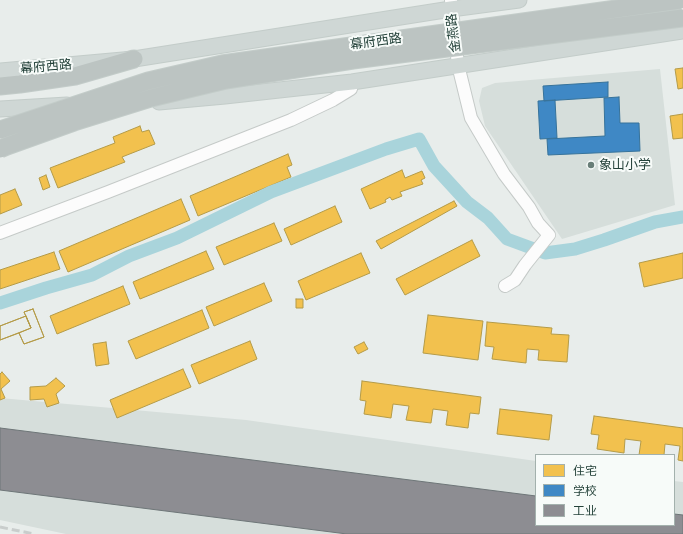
<!DOCTYPE html>
<meta charset="utf-8">
<style>
body{margin:0}
#map{position:relative;width:683px;height:534px;overflow:hidden;background:#e8edeb;font-family:"Space Grotesk","Noto Sans SC",sans-serif}
canvas{display:block}
.legend{position:absolute;left:535px;top:454px;width:140px;height:72px;box-sizing:border-box;background:#f7fbf9;border:1px solid #a3b1ad;margin:0;padding:5px 7px;list-style:none;font-size:12px;color:#24423a}
.legend li{display:flex;align-items:center;gap:8px;height:20px}
.legend b{width:20px;border:1px solid #a3b1ad}
</style>
<div id="map">
<canvas width="683" height="534"></canvas>
<ul class="legend">
<li><b style="height:11px;background:#f2c14e"></b>住宅</li>
<li><b style="height:11px;background:#3f88c5"></b>学校</li>
<li><b style="height:11px;background:#8d8d92"></b>工业</li>
</ul>
</div>
<script>
const ctx = document.querySelector('canvas').getContext('2d');
ctx.lineJoin = 'round';
function paint(path, color) {
  ctx.fillStyle = color;
  ctx.fill(path, 'evenodd');
}
function toPath(rows) {
  const path = new Path2D();
  for (const r of rows) {
    path.moveTo(r[0], r[1]);
    for (let i = 2; i < r.length; i += 2) path.lineTo(r[i], r[i + 1]);
  }
  return path;
}
function stroke(path, color, width, dash) {
  ctx.strokeStyle = color;
  ctx.lineWidth = width;
  ctx.lineCap = dash ? 'butt' : 'round';
  ctx.setLineDash(dash || []);
  ctx.stroke(path);
}
function write(font, color, halo, rows, align = 'center') {
  ctx.font = font + ' "Space Grotesk","Noto Sans SC",sans-serif';
  ctx.lineWidth = 4;
  ctx.setLineDash([]);
  ctx.textBaseline = 'middle';
  ctx.strokeStyle = halo;
  ctx.fillStyle = color;
  for (const [text, x, y, turn = 0] of rows) {
    ctx.save();
    ctx.translate(x, y);
    ctx.rotate((+turn || 0) * Math.PI / 180);
    ctx.textAlign = isNaN(turn) ? turn : align;
    if (halo) ctx.strokeText(text, 0, 0);
    ctx.fillText(text, 0, 0);
    ctx.restore();
  }
}
paint(toPath([
 [660,69,675,205,562,239,485,126,479,101,482,88,495,83],
 [0,398,246,420,536,461,536,525,674,525,674,481,683,482,683,534,66,534,0,520]
]), '#d6dedb');
const homes = toPath([
 [683,68,683,88,678,89,675,69,683,68],
 [683,114,683,138,673,139,670,116,683,114],
 [140,126,142,132,149,130,155,144,122,157,125,162,58,188,50,168,115,143,113,137,140,126],
 [288,154,292,165,287,167,291,177,198,216,190,196,288,154],
 [402,170,405,178,422,171,425,178,421,180,423,184,400,192,402,196,392,200,390,197,385,200,386,202,370,209,361,189,402,170],
 [46,175,50,187,43,190,39,178,46,175],
 [15,189,22,205,0,214,0,195,15,189],
 [181,199,190,220,68,272,59,251,181,199],
 [454,201,457,206,381,249,376,241,454,201],
 [335,206,342,222,291,245,284,229,335,206],
 [274,223,282,241,224,265,216,247,274,223],
 [472,240,480,256,405,295,396,279,472,240],
 [206,251,214,269,140,299,133,282,206,251],
 [54,252,60,269,0,289,0,270,54,252],
 [361,253,370,273,306,300,298,281,361,253],
 [683,253,683,278,644,287,639,263,683,253],
 [264,283,272,301,214,326,206,307,264,283],
 [123,286,130,304,57,334,50,316,123,286],
 [296,299,303,299,303,308,296,308,296,299],
 [33,309,44,337,24,344,19,333,0,340,0,326,26,316,31,328,24,312,33,309],
 [33,309,44,337,24,344,19,333,31,328,24,312,33,309],
 [202,310,209,328,136,359,128,341,202,310],
 [428,315,483,321,478,360,423,353,428,315],
 [26,316,31,328,0,340,0,326,26,316],
 [487,322,552,328,551,334,569,335,567,362,538,360,539,350,527,349,526,363,492,359,494,347,485,346,487,322],
 [250,341,257,359,199,384,191,365,250,341],
 [106,342,109,364,96,366,93,344,106,342],
 [364,342,368,349,358,354,354,347,364,342],
 [183,369,191,387,117,418,110,400,183,369],
 [2,372,10,381,1,389,5,398,0,400,0,374,2,372],
 [56,378,65,386,56,394,59,403,47,407,44,399,30,400,30,387,46,386,56,378],
 [362,381,481,397,479,414,470,413,468,428,446,425,448,411,433,409,431,423,406,420,409,406,393,404,391,418,364,414,366,401,360,400,362,381],
 [500,409,552,415,549,440,497,434,500,409],
 [594,416,683,428,683,461,678,460,680,446,665,444,664,455,639,455,641,441,625,439,624,453,597,449,599,435,591,434,594,416]
]);
paint(homes, '#f2c14e');
stroke(homes, '#b49b48', 1);
const schools = toPath([
 [608,82,608,97,544,101,543,86,608,82],
 [619,97,620,123,639,123,640,151,548,155,547,139,605,136,604,98,619,97],
 [555,100,557,138,540,139,538,101,555,100]
]);
paint(schools, '#3f88c5');
stroke(schools, '#37739b', 1);
const industry = toPath([
 [0,428,536,496,536,525,674,525,674,514,683,515,683,534,347,534,0,490,0,428]
]);
paint(industry, '#8d8d92');
stroke(industry, '#6e7678', 1);
stroke(toPath([
 [0,303,46,288,92,275,129,256,177,238,271,192,386,149,419,139,434,166,467,202,488,218,507,239,545,253,575,249,604,240,655,222,683,217]
]), '#a9d4db', 13);
const minor = toPath([
 [451,0,458,65,471,118,504,174,529,207,538,223,549,235,525,265,515,280,505,286],
 [0,233,108,192,291,120,333,100,351,89,352,82]
]);
const major = toPath([
 [0,71,134,59,451,9,519,0],
 [159,102,225,96,352,82,683,31],
 [0,109,67,105]
]);
const highway = toPath([
 [0,86,20,84,75,76,134,59]
]);
stroke(minor, '#c5cac8', 14);
stroke(major, '#c3ccc9', 17);
stroke(highway, '#c3ccc9', 19);
stroke(minor, '#fcfcfc', 12);
stroke(major, '#cfd7d5', 15);
stroke(highway, '#bcc4c2', 17);
stroke(toPath([
 [0,527,34,534]
]), '#c9cdcc', 3, [8, 4]);
const highwayBridge = toPath([
 [0,130,148,81,222,64,680,0],
 [0,149,7,146,74,122,151,98,226,80,353,60,683,18]
]);
stroke(highwayBridge, '#c3ccc9', 19, []);
stroke(highwayBridge, '#bcc4c2', 17);
for (const [x, y, r, color] of [
 [591,165,4,"#697e78"]
]) {
  const dot = new Path2D();
  dot.arc(x, y, r, 0, 2 * Math.PI);
  ctx.fillStyle = color;
  ctx.fill(dot);
  stroke(dot, '#f7fbf9', 1.5);
}
write('13px', '#24423a', '#f7fbf9', [
 ["金燕路",454,33,-97],
 ["幕府西路",376,42,-8],
 ["幕府西路",46,67,-5]
]);
write('13px', '#24423a', '#f7fbf9', [
 ["象山小学",599,165]
], 'left');
</script>
